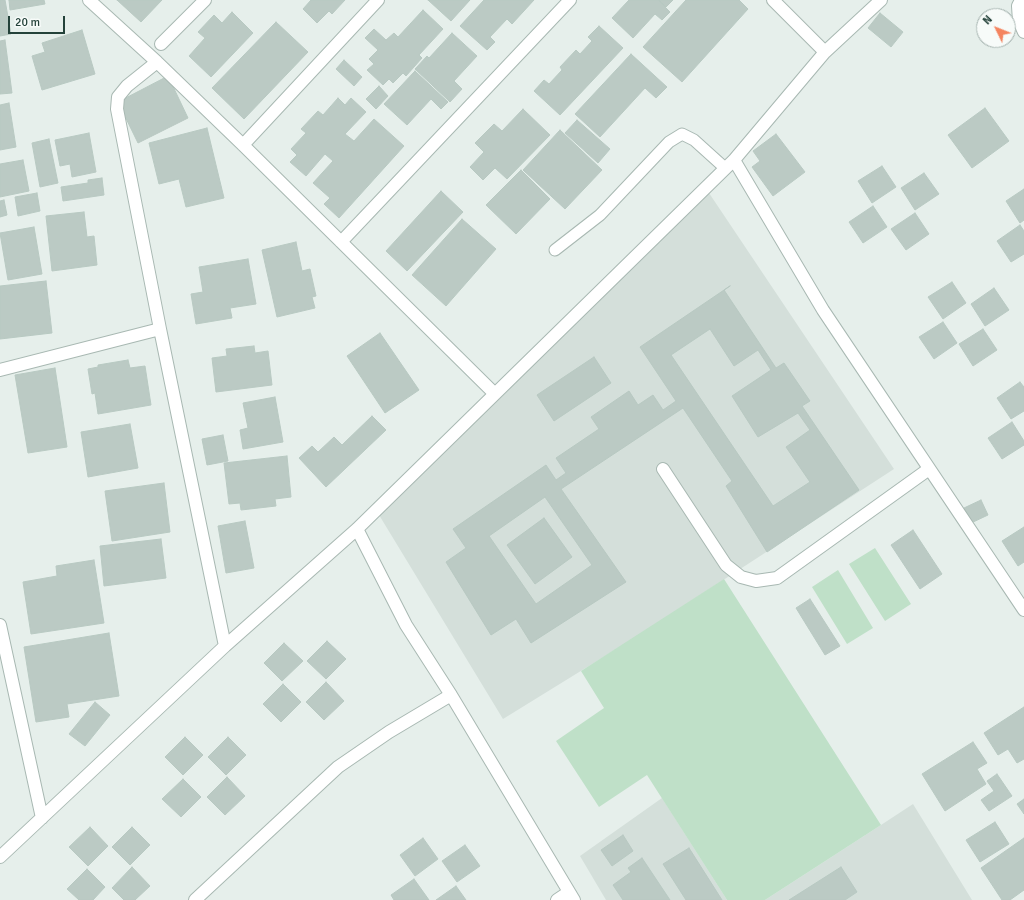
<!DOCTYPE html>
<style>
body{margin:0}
#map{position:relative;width:1024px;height:900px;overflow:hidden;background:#e6efeb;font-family:Signika,sans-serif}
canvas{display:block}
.north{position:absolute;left:976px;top:8px;width:40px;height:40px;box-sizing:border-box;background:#f7fbf9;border:1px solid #a3b1ad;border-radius:50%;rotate:313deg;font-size:11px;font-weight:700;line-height:16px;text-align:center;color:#24423a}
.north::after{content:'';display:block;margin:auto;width:14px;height:18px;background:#f4845f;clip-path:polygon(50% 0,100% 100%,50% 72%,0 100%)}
.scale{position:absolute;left:8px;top:16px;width:57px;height:18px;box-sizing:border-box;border:2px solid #24423a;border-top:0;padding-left:5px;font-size:12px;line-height:14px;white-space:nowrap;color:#24423a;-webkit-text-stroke:3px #f7fbf9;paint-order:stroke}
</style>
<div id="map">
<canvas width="1024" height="900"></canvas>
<div class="north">N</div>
<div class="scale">20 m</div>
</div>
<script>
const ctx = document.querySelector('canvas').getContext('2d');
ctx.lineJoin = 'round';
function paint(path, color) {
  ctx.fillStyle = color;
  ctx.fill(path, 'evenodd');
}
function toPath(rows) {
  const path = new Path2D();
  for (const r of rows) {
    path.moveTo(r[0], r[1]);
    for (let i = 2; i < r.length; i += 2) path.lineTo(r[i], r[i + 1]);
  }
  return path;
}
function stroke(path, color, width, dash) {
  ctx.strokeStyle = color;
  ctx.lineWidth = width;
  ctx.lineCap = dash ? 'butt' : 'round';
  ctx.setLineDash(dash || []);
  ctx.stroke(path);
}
paint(toPath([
 [709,193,894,469,631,640,503,719,376,510],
 [662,798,727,900,606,900,580,856],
 [913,804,972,900,765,900,881,825]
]), '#d4dfda');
paint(toPath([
 [875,548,911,604,885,621,849,564],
 [838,570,873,628,847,644,812,587],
 [724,579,881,825,765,900,727,900,647,775,599,807,556,741,604,708,581,671]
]), '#bfe0c8');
const building = toPath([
 [0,0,5,0,11,34,0,36,0,0],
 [9,0,44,0,45,4,10,10,9,0],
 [117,0,162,0,141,22,117,0],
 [311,0,345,0,332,14,329,11,317,23,303,9,311,0],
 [428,0,470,0,451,21,428,0],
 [484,0,534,0,512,24,507,19,490,37,495,42,487,50,460,26,484,0],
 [629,0,658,0,670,12,662,20,655,14,633,38,612,18,629,0],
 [659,0,673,0,666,7,659,0],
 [686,0,739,0,748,9,682,82,643,47,686,0],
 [423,10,443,29,419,55,422,58,406,76,403,73,393,83,389,79,383,85,367,70,374,64,369,59,378,50,365,38,374,29,386,40,394,33,398,37,423,10],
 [232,12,253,33,211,77,189,56,205,38,198,32,214,15,222,23,232,12],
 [880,13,903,32,891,47,868,28,880,13],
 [276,22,308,52,244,119,212,88,276,22],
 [599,26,623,48,560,115,534,91,544,80,549,84,562,70,560,67,576,50,580,54,592,41,588,37,599,26],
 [82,30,95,74,42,90,32,56,45,52,42,43,82,30],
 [452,33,477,56,454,81,462,89,450,102,415,69,427,56,429,58,452,33],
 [5,40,12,93,0,94,0,41,5,40],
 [631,54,667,87,656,98,645,88,600,137,575,114,631,54],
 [344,60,362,77,354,86,336,69,344,60],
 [415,71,448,102,441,109,431,99,407,125,384,104,415,71],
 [168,76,188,118,138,143,118,102,168,76],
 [379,86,388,96,376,109,366,99,379,86],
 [338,98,345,105,351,98,366,112,345,134,354,141,374,119,404,146,339,218,324,204,330,198,313,183,333,161,325,154,306,176,290,162,297,155,291,149,306,133,301,129,318,111,323,115,338,98],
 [9,103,16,147,0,150,0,105,9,103],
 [985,108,1009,141,972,168,948,135,985,108],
 [523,109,550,135,507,179,495,168,483,180,470,167,484,152,475,143,494,124,502,131,523,109],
 [577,120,610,149,598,163,565,133,577,120],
 [207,128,224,198,186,207,179,179,159,184,149,143,207,128],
 [560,130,602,170,565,209,523,170,560,130],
 [89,133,96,172,72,177,70,164,60,166,55,140,89,133],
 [776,134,805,172,773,196,752,167,760,161,753,151,776,134],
 [49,139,58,183,40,187,32,143,49,139],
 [23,160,29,191,0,197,0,164,23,160],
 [882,166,896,187,872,203,858,181,882,166],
 [521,170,550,199,516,234,486,205,521,170],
 [924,173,939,194,915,210,901,188,924,173],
 [102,178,104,195,63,201,61,187,88,183,88,180,102,178],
 [1024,189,1024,220,1020,223,1006,201,1024,189],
 [441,191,463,212,407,271,386,251,441,191],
 [37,193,40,211,18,216,15,197,37,193],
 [4,200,7,215,0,217,0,201,4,200],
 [873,206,887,227,863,243,849,222,873,206],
 [84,212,87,237,94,236,97,265,52,271,46,216,84,212],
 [915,213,929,234,906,250,891,229,915,213],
 [462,219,496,249,446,306,412,275,462,219],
 [1020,225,1024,231,1024,254,1011,262,997,241,1020,225],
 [34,227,42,274,8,280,0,233,34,227],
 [296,242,302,271,310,269,316,296,312,297,315,308,277,317,262,250,296,242],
 [248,259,256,304,230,308,232,318,196,324,191,294,203,292,199,267,248,259],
 [46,281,52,333,0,339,0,286,46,281],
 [952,282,966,303,943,319,928,297,952,282],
 [730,286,724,290,776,368,784,363,810,401,802,406,859,490,767,552,726,486,732,481,683,408,561,489,626,582,531,643,516,619,491,635,446,562,466,548,453,529,546,465,556,480,566,473,556,458,599,429,591,417,629,391,638,405,653,395,663,410,676,401,640,347,730,286],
 [710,329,734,366,758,350,771,370,732,396,758,437,798,413,810,430,786,447,810,482,773,506,671,355,710,329],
 [545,497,592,565,536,604,489,536,545,497],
 [994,288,1009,310,985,326,971,304,994,288],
 [943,322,957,343,934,359,919,337,943,322],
 [983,329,997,350,973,366,959,344,983,329],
 [380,333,419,390,385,413,347,356,380,333],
 [254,346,255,353,268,351,272,385,216,392,212,358,227,356,226,349,254,346],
 [594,357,611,383,554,421,537,395,594,357],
 [128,360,130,368,145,366,151,405,98,414,95,393,92,394,88,369,98,367,98,365,128,360],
 [55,368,67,447,28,453,15,375,55,368],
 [1020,382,1024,387,1024,411,1011,419,997,398,1020,382],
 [275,397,283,442,243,449,240,430,248,428,243,403,275,397],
 [372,416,386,430,326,487,299,458,312,446,318,452,334,437,342,445,372,416],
 [1012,422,1024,441,1024,445,1002,459,988,438,1012,422],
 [130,424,138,468,88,477,81,432,130,424],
 [223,435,228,461,207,465,202,439,223,435],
 [287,456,291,497,275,499,276,506,241,510,240,503,229,504,224,463,287,456],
 [164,483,170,532,112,541,105,491,164,483],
 [981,500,988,515,971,523,964,508,981,500],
 [544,518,572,557,535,584,507,545,544,518],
 [245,521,254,568,226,573,218,526,245,521],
 [1024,527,1024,562,1018,566,1002,541,1024,527],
 [913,530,942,574,920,589,891,545,913,530],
 [161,539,166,578,104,586,100,546,161,539],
 [94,560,104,623,31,634,23,582,57,576,56,566,94,560],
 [810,599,840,646,825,655,796,608,810,599],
 [109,633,119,696,67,704,69,717,36,722,24,647,109,633],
 [327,641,346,659,326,679,307,661,327,641],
 [284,643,303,661,282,681,264,663,284,643],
 [326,682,344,701,324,720,306,702,326,682],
 [283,684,301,702,281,722,263,704,283,684],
 [95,702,110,715,85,746,69,734,95,702],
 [1024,707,1024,759,1017,763,1008,749,998,755,984,733,1024,707],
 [185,737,203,755,183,775,165,757,185,737],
 [228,737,246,755,226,775,208,757,228,737],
 [973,742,987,763,977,769,986,784,945,811,922,774,973,742],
 [997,774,1012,796,989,811,981,800,994,791,987,781,997,774],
 [227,777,245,796,225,815,207,797,227,777],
 [183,779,201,797,181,817,162,799,183,779],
 [1024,799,1024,814,1017,804,1024,799],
 [995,822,1009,844,980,862,966,840,995,822],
 [90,827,108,846,88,866,69,847,90,827],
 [132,827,150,845,130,865,112,847,132,827],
 [623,835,633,851,612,866,601,850,623,835],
 [423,838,438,859,415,876,400,855,423,838],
 [1024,838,1024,890,1010,900,1002,900,981,868,1024,838],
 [465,845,480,866,457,882,442,861,465,845],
 [689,848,722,900,686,900,663,864,689,848],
 [642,858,670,900,623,900,613,885,631,872,628,868,642,858],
 [132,867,150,886,135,900,124,900,112,888,132,867],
 [841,867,857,892,845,900,789,900,841,867],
 [87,869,105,887,93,900,79,900,67,889,87,869],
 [414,879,429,900,394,900,391,895,414,879],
 [456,886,466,900,436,900,456,886]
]);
paint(building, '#bbcac4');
stroke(building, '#b8c9c2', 1);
const service = toPath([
 [555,250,600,215,669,142,682,134,694,140,725,168]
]);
const minor = toPath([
 [89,0,157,62,243,145,495,394],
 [773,0,825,52],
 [1021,0,1018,6,1019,21,1024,32],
 [161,44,205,0],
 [243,145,378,0],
 [734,160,823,310,1024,610],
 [341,242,570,0],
 [160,329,225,646],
 [0,370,160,329,117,109,118,97,127,86,157,62],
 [663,469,726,565,741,577,756,581,777,578,929,469],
 [357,529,406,625,451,695,574,900],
 [0,625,42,818],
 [0,857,225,646,357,529,734,160,825,52,881,0],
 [195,900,338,767,389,732,451,695],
 [557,900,569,892]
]);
stroke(service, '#a8b8b2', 13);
stroke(minor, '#a8b8b2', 14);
stroke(service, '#fff', 11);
stroke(minor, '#fff', 12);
</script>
